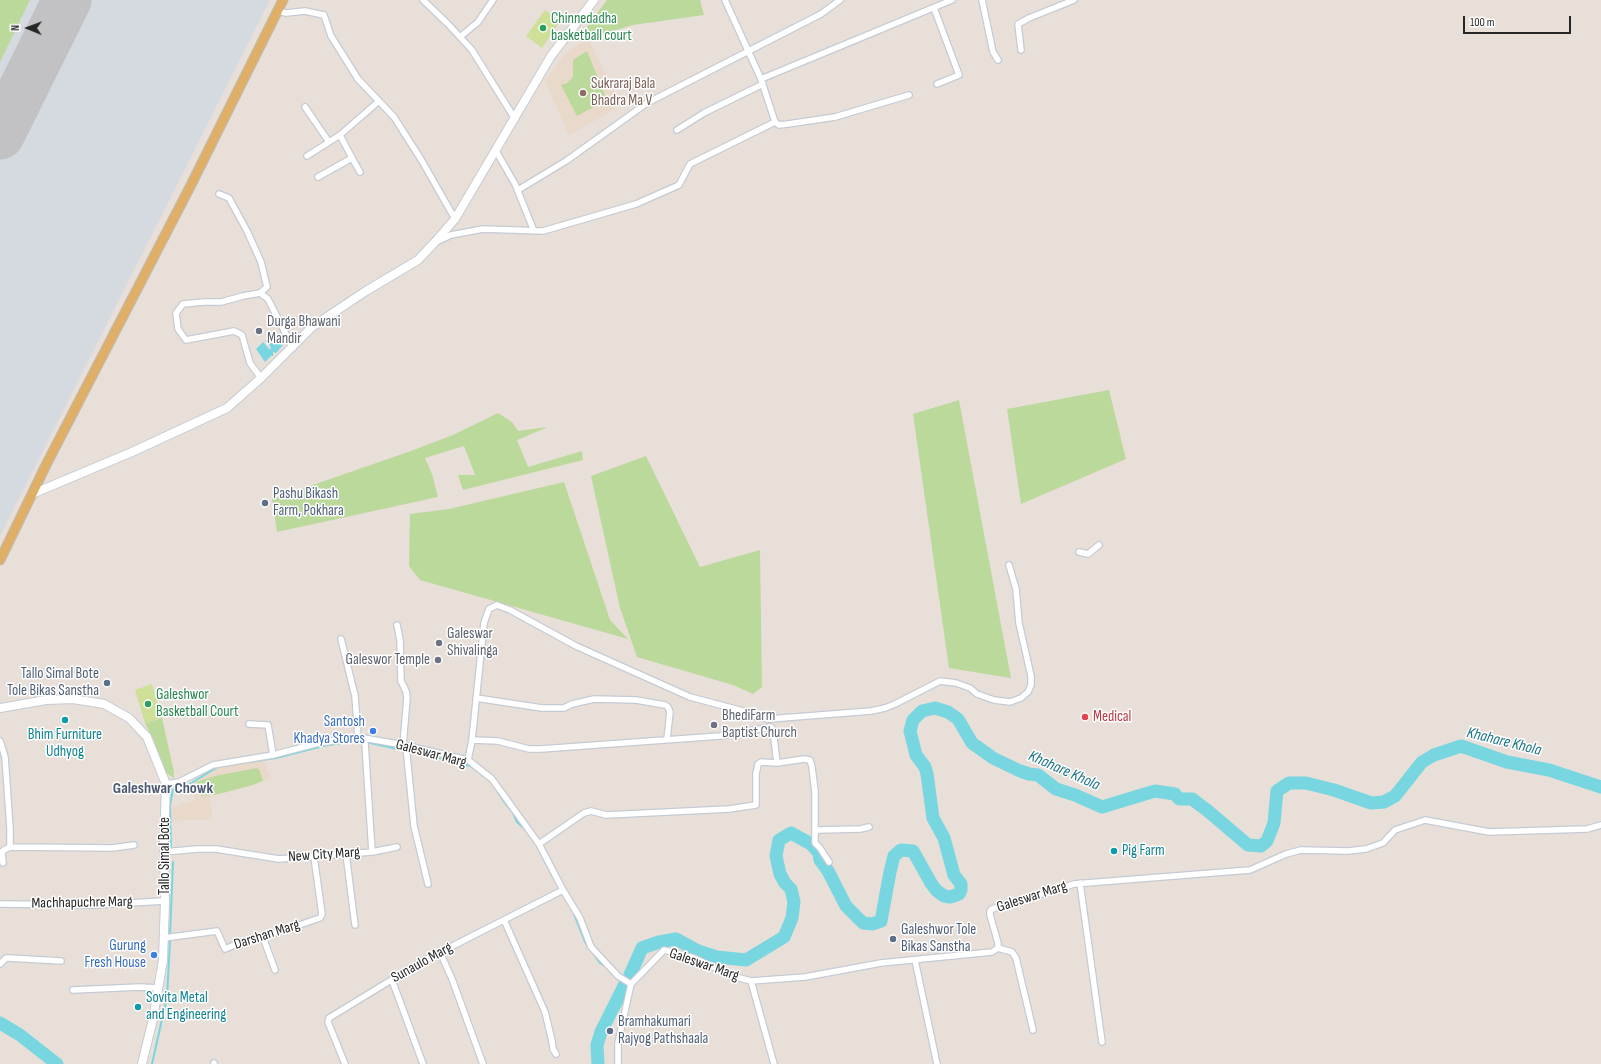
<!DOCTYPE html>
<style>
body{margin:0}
#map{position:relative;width:1601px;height:1064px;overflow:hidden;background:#e8dfd9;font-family:"Sofia Sans Condensed",sans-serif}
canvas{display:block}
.north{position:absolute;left:8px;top:8px;width:40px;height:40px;-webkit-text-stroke:3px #fff;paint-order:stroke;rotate:271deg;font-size:11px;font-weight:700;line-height:16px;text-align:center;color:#272727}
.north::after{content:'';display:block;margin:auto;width:14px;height:18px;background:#272727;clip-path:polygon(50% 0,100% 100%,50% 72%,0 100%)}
.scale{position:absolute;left:1463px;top:16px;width:108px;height:18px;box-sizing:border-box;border:2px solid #272727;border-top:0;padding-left:5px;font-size:12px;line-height:14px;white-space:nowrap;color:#272727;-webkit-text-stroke:3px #fff;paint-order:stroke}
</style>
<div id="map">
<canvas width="1601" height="1064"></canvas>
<div class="north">N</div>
<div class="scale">100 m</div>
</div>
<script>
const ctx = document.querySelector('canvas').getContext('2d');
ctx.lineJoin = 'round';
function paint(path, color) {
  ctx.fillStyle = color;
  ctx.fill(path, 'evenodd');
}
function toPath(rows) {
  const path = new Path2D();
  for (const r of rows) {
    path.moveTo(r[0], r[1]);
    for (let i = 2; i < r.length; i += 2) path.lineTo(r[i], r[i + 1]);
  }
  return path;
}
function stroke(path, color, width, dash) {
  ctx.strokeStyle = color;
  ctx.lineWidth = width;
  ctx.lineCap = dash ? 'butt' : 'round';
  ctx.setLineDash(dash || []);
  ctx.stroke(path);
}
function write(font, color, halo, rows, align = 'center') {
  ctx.font = font + ' "Sofia Sans Condensed",sans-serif';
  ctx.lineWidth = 3;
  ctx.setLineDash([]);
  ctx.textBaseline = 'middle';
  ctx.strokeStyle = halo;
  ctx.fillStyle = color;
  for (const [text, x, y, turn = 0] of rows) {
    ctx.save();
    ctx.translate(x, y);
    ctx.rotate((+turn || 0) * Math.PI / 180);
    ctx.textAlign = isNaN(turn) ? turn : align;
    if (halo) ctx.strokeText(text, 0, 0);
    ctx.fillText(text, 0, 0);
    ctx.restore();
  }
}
paint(toPath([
 [588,38,621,105,569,136,545,80,566,53],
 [264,760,271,779,233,789,210,797,213,819,172,821,172,807,195,800,191,783,219,766]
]), '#e8d9ca');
paint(toPath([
 [0,0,270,0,0,536]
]), '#d5d9e0');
paint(toPath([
 [0,0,30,0,0,62],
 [607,0,700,0,704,15,633,25,592,37,586,28],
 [587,51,607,100,577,116,561,85,567,83,573,77,573,60],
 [1109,390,1126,459,1021,504,1007,409],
 [959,400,1011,678,949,668,913,414],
 [498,413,512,422,518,431,548,427,517,440,528,467,582,451,583,460,463,490,458,475,475,475,464,446,425,458,432,474,438,497,277,532,272,499,411,451,453,435],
 [646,456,700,567,760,550,762,687,753,694,733,685,637,657,620,608,591,476],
 [564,482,610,620,628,639,420,580,409,566,410,514,449,509],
 [162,718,174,772,174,778,166,773,154,741,145,723],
 [257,768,260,771,263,781,253,785,219,794,201,796,196,782,215,776]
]), '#bbd99b');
paint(toPath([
 [545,10,560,21,542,48,526,36],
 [152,684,161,718,145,723,135,690]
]), '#cedf98');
paint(toPath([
 [273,334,283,345,276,353,273,352,273,356,271,356,265,362,256,349,263,342,270,350,271,347,265,341]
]), '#77d6df');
stroke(toPath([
 [366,742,402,750],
 [407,751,453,761,470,766,478,771],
 [249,762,276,758,323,746,354,741,362,741],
 [497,791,505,803,513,813,517,822,526,830],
 [171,847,170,805,173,789,176,786,188,785,219,766],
 [543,858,553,877],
 [574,914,585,942,600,963,608,968],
 [170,936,173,862],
 [152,1064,167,997,170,941]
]), '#77d6df', 2);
stroke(toPath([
 [630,975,642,948,659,942,676,939,698,951,717,957,746,960,784,937,792,918,794,902,791,889,785,883,780,874,776,856,779,840,791,833,811,844,819,853,820,860,828,871,846,906,863,923,872,924,881,921,890,872,894,856,901,850,913,851,931,883,936,890,944,896,950,897,959,894,961,890,961,884,954,875,944,838,933,818,927,774,925,767,916,755,910,731,913,720,922,711,935,708,948,712,958,719,972,743,993,758,1020,771,1029,774,1038,775,1056,789,1075,795,1102,807,1155,791,1175,794,1179,799,1192,799,1208,811,1248,845,1261,846,1267,841,1274,823,1277,791,1289,783,1306,783,1334,790,1371,803,1384,802,1395,796,1422,762,1434,755,1461,746,1507,762,1549,770,1601,787],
 [0,1023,20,1035,57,1064],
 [598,1064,597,1045,601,1032,625,984]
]), '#77d6df', 13);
stroke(toPath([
 [0,135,67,0]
]), '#c2c1c4', 49);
const street = toPath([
 [423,0,448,24,472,50,515,119],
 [982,0,993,52,998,60],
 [934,8,959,75,937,84],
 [278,11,286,13,305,11,324,15,331,36,358,79,394,117,422,161,455,219],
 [460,37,478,22,493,0],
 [1021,50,1018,24,1029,18,1074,0],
 [761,79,952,0],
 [305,107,329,142],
 [775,122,779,125,788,124,835,117,909,95],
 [677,130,704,113,763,84],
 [340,135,352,158],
 [496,151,515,184,534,231],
 [307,156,340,135,379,101],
 [318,177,352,158,360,172],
 [518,190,566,161,647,103,821,14,840,0],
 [219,194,229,198,247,231,261,262,267,287,260,293],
 [438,241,451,235,483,229,543,231,636,204,679,185,690,164,775,122,761,79,725,0],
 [261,378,250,363,242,335,234,331,186,340,178,329,176,313,183,304,204,302,221,302,243,296,260,293,268,299,293,348],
 [1079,552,1088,554,1099,545],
 [397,625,400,640,401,681,406,691,407,698,403,745],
 [341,639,355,696,358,737],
 [476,698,542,708,564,708,572,704,594,699,636,700,665,705,668,707,670,712,667,739],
 [249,724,268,725,273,755],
 [472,740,498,741,529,749,541,749,720,736,771,727,773,730,777,763,761,762,758,764,756,774,756,805,729,809,606,815,591,811,584,813,539,844],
 [0,741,5,757,10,828,10,847,4,850,2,852,3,863],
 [406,746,414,826,428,884],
 [468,760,472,740,484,623,489,609,497,605,510,610,576,646,690,697,743,711,757,717,769,719,871,711,885,708,895,704,940,681,956,683,970,688,977,694,994,700,1010,702,1021,698,1028,692,1031,685,1031,676,1019,623,1016,589,1009,565],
 [777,763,804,759,810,760,812,767,815,792,815,832,818,830,860,829,869,827],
 [166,784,179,782,213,765,273,755,319,743,358,737,403,745,468,760,492,779,539,844,563,890,580,918,591,947,618,976,631,984,664,950,694,958,732,976,751,981,805,977,881,963,992,952,998,948,998,943,990,915,990,911,992,909,1074,884,1250,870,1286,854,1301,850,1348,851,1366,849,1383,843,1395,830,1425,820,1489,832,1587,829,1601,825],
 [815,832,815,843,820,848,829,862],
 [10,847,112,848,134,845],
 [164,852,197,849,216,849,279,859,372,852,365,743,364,738],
 [372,852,397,847],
 [346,854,355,925],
 [1080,883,1102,1042],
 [0,904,93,905,165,901],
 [504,920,545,1012,552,1041,553,1049,556,1054],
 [263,937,275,970],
 [164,938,217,931,225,949,239,943,263,937,320,918,322,914,314,857],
 [998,948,1012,952,1016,958,1033,1030],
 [440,952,452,979,483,1064],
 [915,960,937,1064],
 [0,964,6,958,9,958,61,961],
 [392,980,423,1064],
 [751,981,774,1064],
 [73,990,140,987,159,988],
 [214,1063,214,1064],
 [345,1064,328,1022,329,1018,419,963,563,890],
 [618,1064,618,1043,631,984]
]);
const secondary = toPath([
 [32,494,132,452,227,408,261,378,312,327,366,291,418,260,435,242,455,219,551,56,594,0],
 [0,708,46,700,73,699,104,704,129,718,147,737,166,784,164,843,165,901,163,960,153,1019,142,1064]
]);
const primary = toPath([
 [0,560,47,463,191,185,283,0]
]);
stroke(street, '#c5cbd3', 8);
stroke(secondary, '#c5cbd3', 10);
stroke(primary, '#bebebe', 11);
stroke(street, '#fff', 5.5);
stroke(secondary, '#fff', 8);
stroke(primary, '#dfae67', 9);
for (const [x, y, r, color] of [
 [543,28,4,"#2e9e5b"],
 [583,93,4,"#8d6e63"],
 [259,331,4,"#6b7280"],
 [265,503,4,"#5c6f8a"],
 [439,643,4,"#6b7280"],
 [438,660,4,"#6b7280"],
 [107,683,4,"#5c6f8a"],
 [148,704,4,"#2e9e5b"],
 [1085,717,4,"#e0444e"],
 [65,720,4,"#0f9aa8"],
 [714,725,4,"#6b7280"],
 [373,731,4,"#3f7fe0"],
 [1114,851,4,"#0f9aa8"],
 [893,939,4,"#5c6f8a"],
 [154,955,4,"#3f7fe0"],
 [138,1007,4,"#0f9aa8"],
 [610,1031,4,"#5c6f8a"]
]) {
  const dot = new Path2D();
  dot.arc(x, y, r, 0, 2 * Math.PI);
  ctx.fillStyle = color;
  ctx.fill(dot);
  stroke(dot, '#fff', 1.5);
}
write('15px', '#27864d', '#fff', [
 ["Chinnedadha",551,19],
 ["basketball court",551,36],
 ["Galeshwor",156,695],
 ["Basketball Court",156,712]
], 'left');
write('15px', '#785e54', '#fff', [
 ["Sukraraj Bala",591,84],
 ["Bhadra Ma V",591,101]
], 'left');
write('15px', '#5b616d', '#fff', [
 ["Durga Bhawani",267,322],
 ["Mandir",267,339],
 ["Galeswar",447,634],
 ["Shivalinga",447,651],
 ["Galeswor Temple",430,660,"right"],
 ["BhediFarm",722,716],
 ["Baptist Church",722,733]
], 'left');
write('15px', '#4e5e75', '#fff', [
 ["Pashu Bikash",273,494],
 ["Farm, Pokhara",273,511],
 ["Tallo Simal Bote",99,674,"right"],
 ["Tole Bikas Sanstha",99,691,"right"],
 ["Galeshwor Tole",901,930],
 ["Bikas Sanstha",901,947],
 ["Bramhakumari",618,1022],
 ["Rajyog Pathshaala",618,1039]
], 'left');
write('15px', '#be3a42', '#fff', [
 ["Medical",1093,717]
], 'left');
write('15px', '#366cbe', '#fff', [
 ["Santosh",365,722],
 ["Khadya Stores",365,739],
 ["Gurung",146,946],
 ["Fresh House",146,963]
], 'right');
write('15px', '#0d838f', '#fff', [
 ["Bhim Furniture",65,735,"center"],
 ["Udhyog",65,752,"center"],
 ["Pig Farm",1122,851],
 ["Sovita Metal",146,998],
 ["and Engineering",146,1015]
], 'left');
write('15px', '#272727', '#fff', [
 ["Galeswar Marg",431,754,15],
 ["New City Marg",324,855,-4],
 ["Tallo Simal Bote",165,856,-90],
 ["Galeswar Marg",1032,897,-18],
 ["Machhapuchre Marg",82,903,-1],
 ["Darshan Marg",267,935,-18],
 ["Sunaulo Marg",422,963,-29],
 ["Galeswar Marg",704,965,19]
]);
write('italic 16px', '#1b7486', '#fff', [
 ["Khahare Khola",1504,742,14],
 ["Khahare Khola",1064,771,24]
]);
write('bold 16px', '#4d5a71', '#fff', [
 ["Galeshwar Chowk",163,789]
]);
</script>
